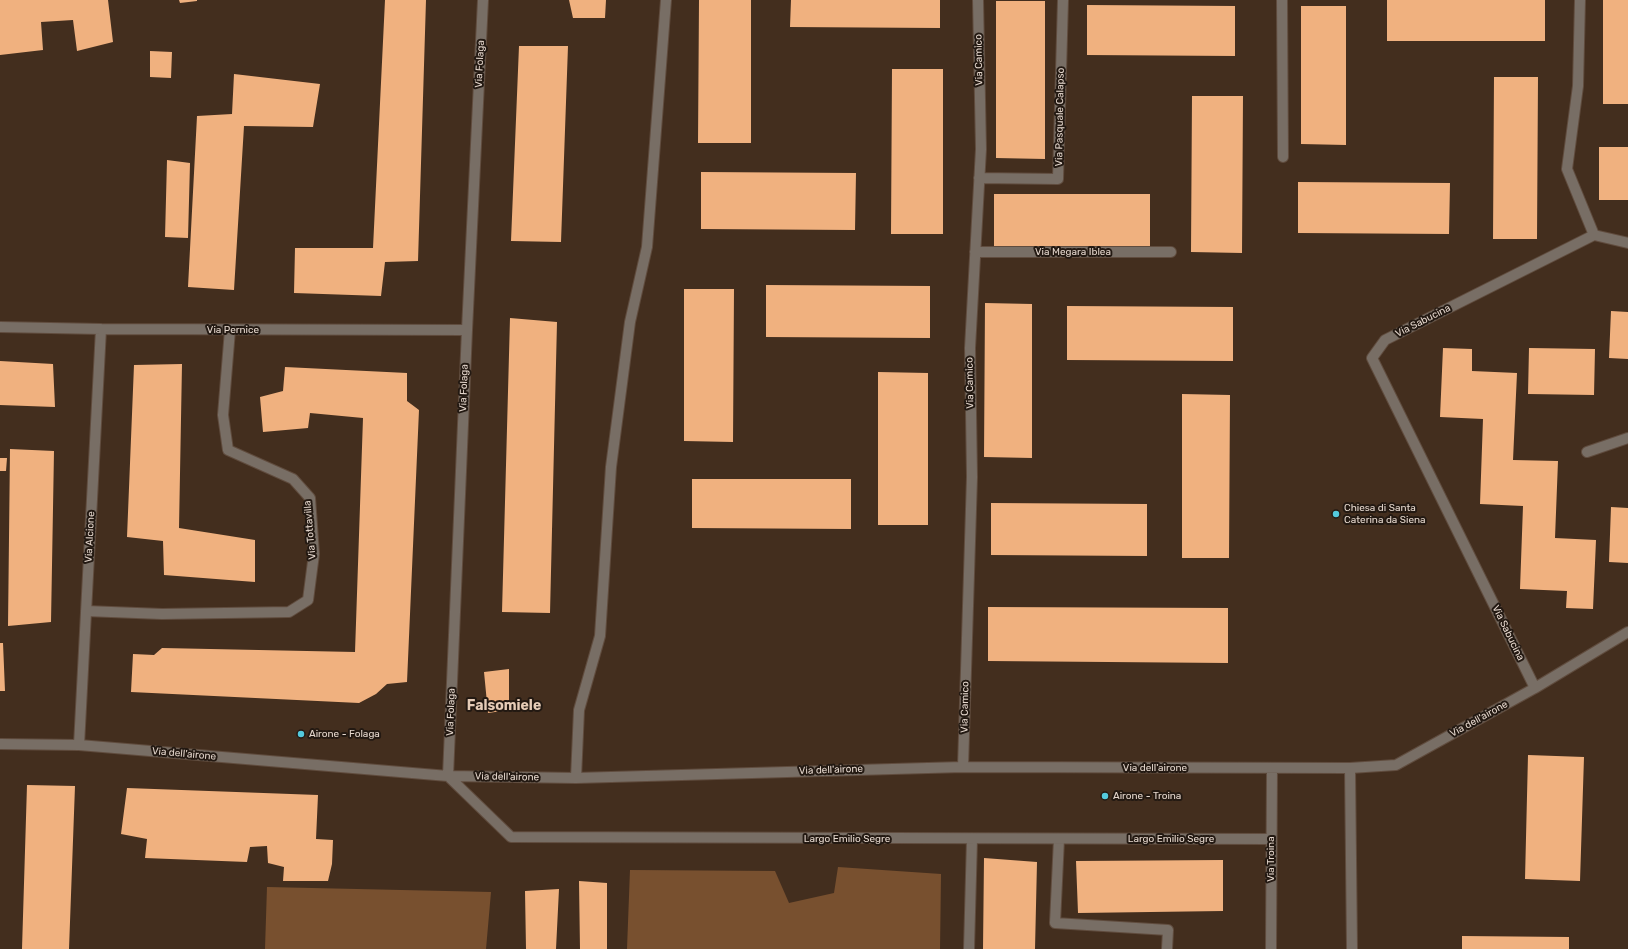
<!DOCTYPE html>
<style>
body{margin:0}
canvas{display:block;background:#432e1e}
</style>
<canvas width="1628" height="949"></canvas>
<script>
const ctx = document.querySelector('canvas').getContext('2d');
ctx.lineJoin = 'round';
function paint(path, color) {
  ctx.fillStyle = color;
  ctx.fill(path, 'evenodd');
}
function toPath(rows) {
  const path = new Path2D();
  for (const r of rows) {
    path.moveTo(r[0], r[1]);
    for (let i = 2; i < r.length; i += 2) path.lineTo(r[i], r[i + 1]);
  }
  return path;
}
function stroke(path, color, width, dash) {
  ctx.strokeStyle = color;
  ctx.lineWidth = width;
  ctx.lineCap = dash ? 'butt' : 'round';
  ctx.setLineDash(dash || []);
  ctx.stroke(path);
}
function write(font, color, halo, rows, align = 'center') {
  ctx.font = font + ' Rubik,sans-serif';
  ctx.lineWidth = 4;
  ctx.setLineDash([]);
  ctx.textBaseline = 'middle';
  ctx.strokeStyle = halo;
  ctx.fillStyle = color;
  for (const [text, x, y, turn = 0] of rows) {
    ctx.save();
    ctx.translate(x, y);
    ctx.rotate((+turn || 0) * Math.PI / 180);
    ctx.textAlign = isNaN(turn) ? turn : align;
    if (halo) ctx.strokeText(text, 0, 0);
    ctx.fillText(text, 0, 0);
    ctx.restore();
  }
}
paint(toPath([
 [838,867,941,874,940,949,627,949,630,870,775,871,789,903,834,893],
 [267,887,491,892,486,949,265,949]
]), '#78502f');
paint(toPath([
 [0,0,108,0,113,42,77,51,73,20,41,22,43,50,0,55],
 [179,0,197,0,197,1,180,3],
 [385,0,426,0,418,261,385,262,381,296,294,293,295,248,373,248],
 [569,0,606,0,605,18,573,18],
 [699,0,751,0,751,143,698,143],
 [791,0,940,0,940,28,790,27],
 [1387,0,1545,0,1545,41,1387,41],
 [1603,0,1628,0,1628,104,1603,104],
 [996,1,1045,1,1045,159,996,158],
 [1087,5,1235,6,1235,56,1087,55],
 [1301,6,1346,6,1346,145,1301,144],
 [519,46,568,46,561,242,511,241],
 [150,51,172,52,171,78,150,77],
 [892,69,943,69,943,234,891,234],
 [234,74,320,84,313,127,244,126,234,290,188,287,197,116,232,114],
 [1494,77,1538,77,1537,239,1493,239],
 [1192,96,1243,96,1242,253,1191,252],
 [1599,147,1628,147,1628,200,1599,200],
 [167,160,190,163,188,238,165,237],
 [701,172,856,173,855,230,701,229],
 [1298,182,1450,183,1449,234,1298,233],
 [994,194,1150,194,1150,246,994,246],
 [766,285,930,286,930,338,766,337],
 [684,289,734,289,733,442,684,441],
 [985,303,1032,304,1032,458,984,457],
 [1067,306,1233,307,1233,361,1067,360],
 [1611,311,1628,312,1628,359,1609,358],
 [510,318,557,322,550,613,502,612],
 [1443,348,1472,349,1472,371,1517,373,1513,460,1558,461,1555,538,1596,540,1593,609,1566,608,1567,591,1520,589,1523,506,1480,504,1483,419,1440,417],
 [1529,348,1595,349,1594,395,1528,394],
 [0,361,53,364,55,407,0,405],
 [182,364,179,528,255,540,255,582,164,575,163,541,127,537,134,365],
 [285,367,407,373,407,401,419,410,407,682,387,684,376,694,359,703,131,692,133,654,154,655,162,648,355,652,363,418,310,413,308,428,263,432,260,397,283,391],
 [878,372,928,373,928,525,878,525],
 [1182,394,1230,395,1229,558,1182,558],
 [10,449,54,451,51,622,8,626],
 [0,458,7,458,6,471,0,471],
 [692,479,851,479,851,529,692,528],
 [991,503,1147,504,1147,556,991,555],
 [1611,507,1628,508,1628,563,1609,562],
 [988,607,1228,608,1228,663,988,661],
 [0,643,3,643,5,691,0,691],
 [509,669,509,710,488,713,484,672],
 [1528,755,1584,757,1580,881,1525,879],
 [27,785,75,786,69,949,22,949],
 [127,788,318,795,316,839,333,840,332,864,328,881,283,881,284,867,268,863,267,846,250,847,247,862,145,858,147,839,121,834],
 [984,858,1037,862,1035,949,983,949],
 [1223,860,1223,911,1078,913,1076,861],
 [579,881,607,883,607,949,580,949],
 [559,889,556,949,526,949,525,891],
 [1462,936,1569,937,1569,949,1462,949]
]), '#f0b17f');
const minor = toPath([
 [483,0,467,330,448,776,511,837,1271,839],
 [1282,0,1283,157],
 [979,178,1058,179,1063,0],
 [1594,235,1628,243],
 [975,252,1171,252],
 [0,327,101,329,467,330],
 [1587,452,1628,438],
 [86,611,162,614,289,612,308,600,314,554,310,498,293,479,228,450,223,415,230,330],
 [1535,688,1372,358,1385,340,1594,235,1567,169,1578,86,1580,0],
 [0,744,79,745,448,776,576,778,963,767,1350,768,1396,765,1535,688,1628,632],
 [79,745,101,329],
 [963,767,972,477,970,348,981,149,978,0],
 [1350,768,1352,949],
 [576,778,579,710,600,636,611,467,630,322,647,247,666,0],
 [1059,839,1055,923,1168,930,1167,949],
 [969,949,972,839],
 [1271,949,1272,768]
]);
stroke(minor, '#604c3e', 12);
stroke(minor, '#786e65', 10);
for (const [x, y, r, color] of [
 [1336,514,4,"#54cadd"],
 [301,734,4,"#54cadd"],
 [1105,796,4,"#54cadd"]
]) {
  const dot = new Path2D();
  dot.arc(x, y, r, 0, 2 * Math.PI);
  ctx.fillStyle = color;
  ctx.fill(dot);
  stroke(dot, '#231912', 1.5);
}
write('10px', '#e5d7cd', '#231912', [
 ["Via Camico",979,60,-91],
 ["Via Folaga",480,64,-87],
 ["Via Pasquale Calapso",1060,117,-89],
 ["Via Megara Iblea",1073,252],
 ["Via Sabucina",1423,321,-27],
 ["Via Pernice",233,330],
 ["Via Camico",970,383,-91],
 ["Via Folaga",464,388,-88],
 ["Via Tottavilla",310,530,-95],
 ["Via Alcione",90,537,-87],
 ["Via Sabucina",1508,633,64],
 ["Via Camico",965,707,-89],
 ["Via Folaga",451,712,-88],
 ["Via dell'airone",1479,719,-29],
 ["Via dell'airone",184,754,5],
 ["Via dell'airone",1155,768],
 ["Via dell'airone",831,770,-2],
 ["Via dell'airone",507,777,1],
 ["Largo Emilio Segre",847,839],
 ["Largo Emilio Segre",1171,839],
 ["Via Troina",1271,859,-90]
]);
write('10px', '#e5d7cd', '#231912', [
 ["Chiesa di Santa",1344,508],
 ["Caterina da Siena",1344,520],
 ["Airone - Folaga",309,734],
 ["Airone - Troina",1113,796]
], 'left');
write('bold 14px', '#e6ccb7', '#231912', [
 ["Falsomiele",504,706]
]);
</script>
